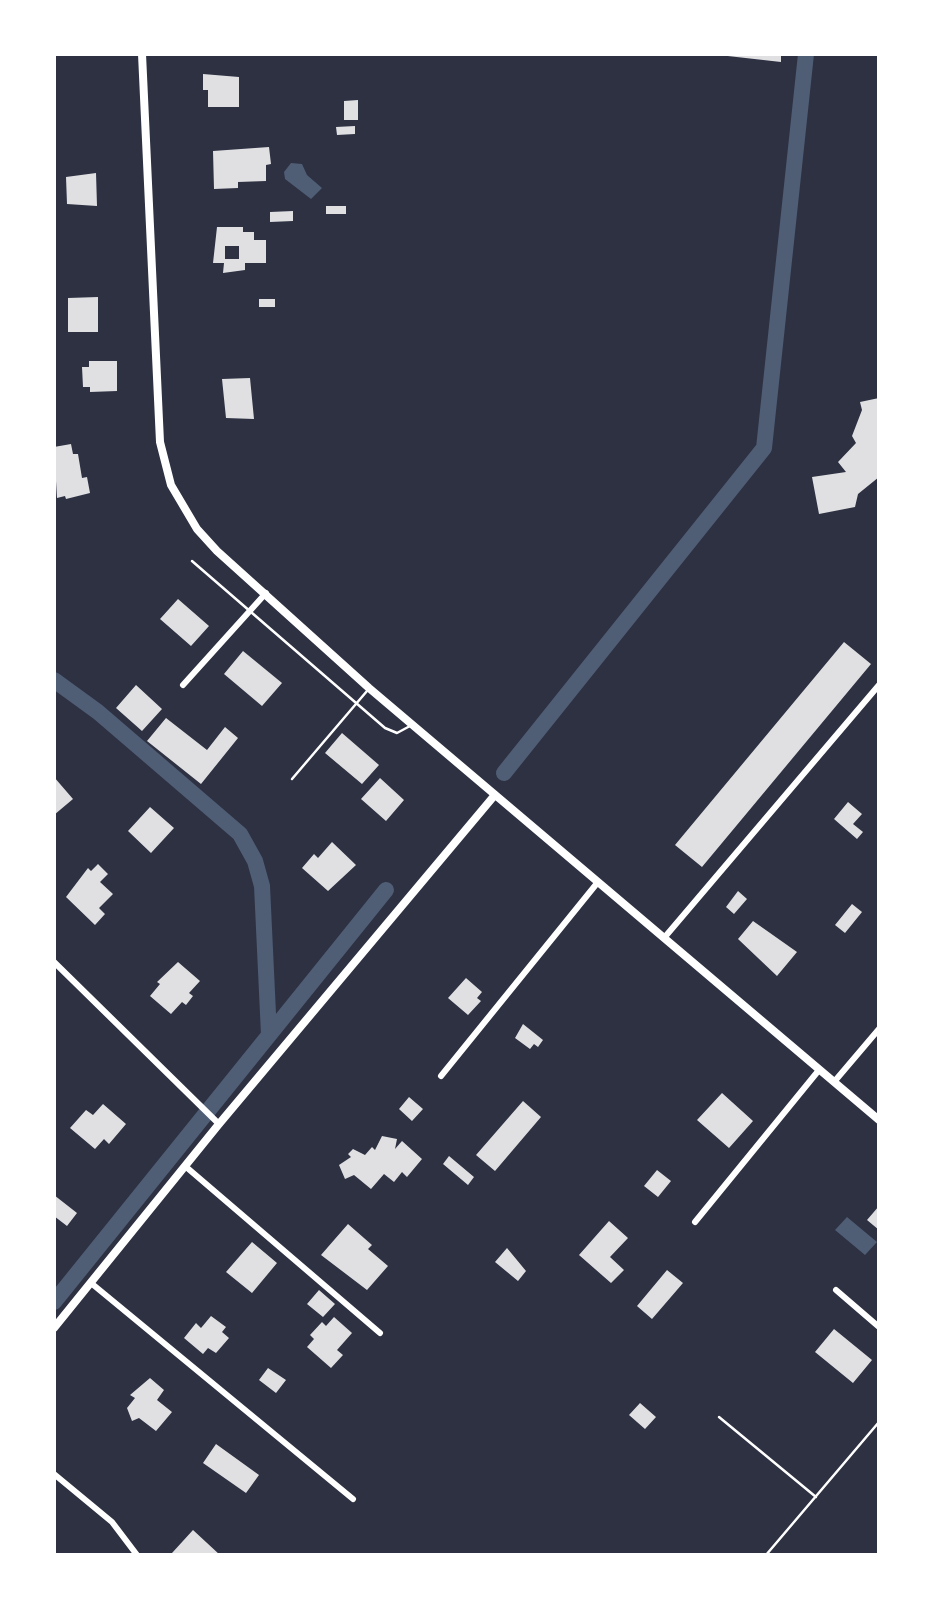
<!DOCTYPE html>
<style>
body{margin:0}
#map{position:relative;width:933px;height:1609px;overflow:hidden;background:#2d3142;font-family:Arial,sans-serif}
canvas{display:block}
.frame{position:absolute;inset:0;border:56px solid #fff;pointer-events:none}
</style>
<div id="map">
<canvas width="933" height="1609"></canvas>
<div class="frame"></div>
</div>
<script>
const ctx = document.querySelector('canvas').getContext('2d');
ctx.lineJoin = 'round';
function paint(path, color) {
  ctx.fillStyle = color;
  ctx.fill(path, 'evenodd');
}
function toPath(rows) {
  const path = new Path2D();
  for (const r of rows) {
    path.moveTo(r[0], r[1]);
    for (let i = 2; i < r.length; i += 2) path.lineTo(r[i], r[i + 1]);
  }
  return path;
}
function stroke(path, color, width, dash) {
  ctx.strokeStyle = color;
  ctx.lineWidth = width;
  ctx.lineCap = dash ? 'butt' : 'round';
  ctx.setLineDash(dash || []);
  ctx.stroke(path);
}
paint(toPath([
 [291,163,302,164,307,175,322,188,311,199,285,179,284,172],
 [847,1217,877,1242,865,1255,835,1230]
]), '#4f5d75');
stroke(toPath([
 [54,680,98,712,240,834,255,861,262,886,269,1035],
 [504,773,764,448,806,54],
 [54,1302,386,890]
]), '#4f5d75', 16);
paint(toPath([
 [710,54,781,54,781,62],
 [203,74,239,77,239,107,208,107,208,90,203,90],
 [358,100,358,120,344,120,344,101],
 [355,126,355,134,337,135,336,127],
 [269,147,271,164,266,165,266,181,238,182,238,188,214,189,213,151],
 [96,173,97,206,67,204,66,177],
 [326,206,346,206,346,214,326,214],
 [293,211,293,221,270,222,270,212],
 [217,227,243,227,243,232,254,232,254,240,266,240,266,263,245,263,245,270,223,273,224,263,213,263],
 [225,246,239,246,239,259,225,259],
 [98,297,98,332,68,332,68,298],
 [259,299,275,299,275,307,259,307],
 [89,361,117,361,117,391,90,392,90,387,83,387,82,367,89,367],
 [250,378,254,419,226,418,222,379],
 [879,398,879,477,858,494,855,507,819,514,812,477,846,472,838,462,856,443,852,436,862,410,860,402],
 [71,444,73,454,78,454,82,478,87,477,90,493,66,499,65,496,57,498,54,447],
 [178,599,209,626,191,646,160,619],
 [844,642,871,664,702,867,675,845],
 [243,651,282,683,262,706,224,674],
 [136,685,162,709,142,731,116,708],
 [166,718,207,750,225,727,238,738,201,784,147,741],
 [342,733,379,765,362,784,325,753],
 [54,777,73,799,54,815],
 [380,778,404,800,386,821,361,799],
 [848,802,862,814,853,824,863,832,857,839,834,819],
 [150,807,174,828,151,853,128,831],
 [332,842,356,865,328,891,302,868,314,854,318,858],
 [98,864,108,874,100,882,113,894,99,908,105,914,95,925,66,897,88,868,91,871],
 [738,891,747,899,734,914,726,907],
 [852,904,862,912,845,933,835,925],
 [753,921,797,952,777,976,738,939],
 [178,962,200,981,189,993,193,996,186,1005,182,1002,171,1014,150,996,160,984,157,982],
 [466,978,482,992,477,998,481,1001,468,1015,448,998],
 [523,1024,543,1040,538,1047,534,1044,530,1049,515,1038],
 [722,1093,753,1121,729,1148,697,1120],
 [409,1097,423,1109,412,1121,399,1109],
 [523,1101,541,1117,495,1171,476,1155],
 [103,1104,126,1124,109,1144,104,1139,95,1149,70,1128,86,1110,93,1115],
 [382,1136,397,1139,395,1149,402,1141,422,1159,407,1177,402,1172,394,1182,384,1174,371,1189,354,1175,345,1179,339,1165,351,1157,348,1154,353,1149,365,1155,372,1147,375,1150],
 [449,1156,474,1177,468,1185,443,1164],
 [657,1170,671,1181,658,1197,644,1186],
 [54,1195,77,1213,67,1226,54,1216],
 [879,1206,879,1230,867,1220],
 [609,1221,628,1238,610,1257,624,1270,611,1283,579,1255],
 [348,1224,372,1245,368,1249,388,1266,367,1290,321,1255],
 [252,1242,277,1263,252,1293,226,1272],
 [507,1248,526,1271,518,1281,495,1262],
 [667,1270,683,1283,652,1319,637,1306],
 [319,1290,335,1304,323,1317,307,1304],
 [211,1316,226,1327,222,1332,229,1338,216,1353,208,1348,203,1354,184,1338,196,1323,201,1328],
 [334,1317,352,1333,337,1350,343,1355,331,1368,307,1347,314,1339,310,1335,322,1322,326,1326],
 [834,1329,872,1360,853,1383,815,1352],
 [268,1368,286,1380,276,1393,259,1380],
 [150,1378,164,1390,157,1400,172,1412,156,1431,139,1418,132,1421,127,1408,135,1398,130,1395],
 [640,1403,656,1417,645,1429,629,1415],
 [216,1444,259,1475,246,1493,203,1463],
 [193,1530,220,1555,172,1553]
]), '#e0e0e3');
stroke(toPath([
 [719,1417,816,1497],
 [766,1555,879,1422]
]), '#fff', 2.5);
stroke(toPath([
 [192,561,385,728,397,733,410,726],
 [292,779,367,691]
]), '#fff', 2.5);
stroke(toPath([
 [183,685,266,593],
 [664,938,879,685],
 [54,962,219,1124],
 [441,1076,598,882],
 [834,1082,879,1029],
 [185,1166,380,1333],
 [695,1222,819,1070],
 [91,1283,353,1499],
 [836,1290,879,1327],
 [54,1474,112,1522,137,1555]
]), '#fff', 6);
stroke(toPath([
 [142,54,160,442,171,485,197,529,217,551,369,688,879,1120],
 [54,1328,219,1124,494,796]
]), '#fff', 8);
</script>
